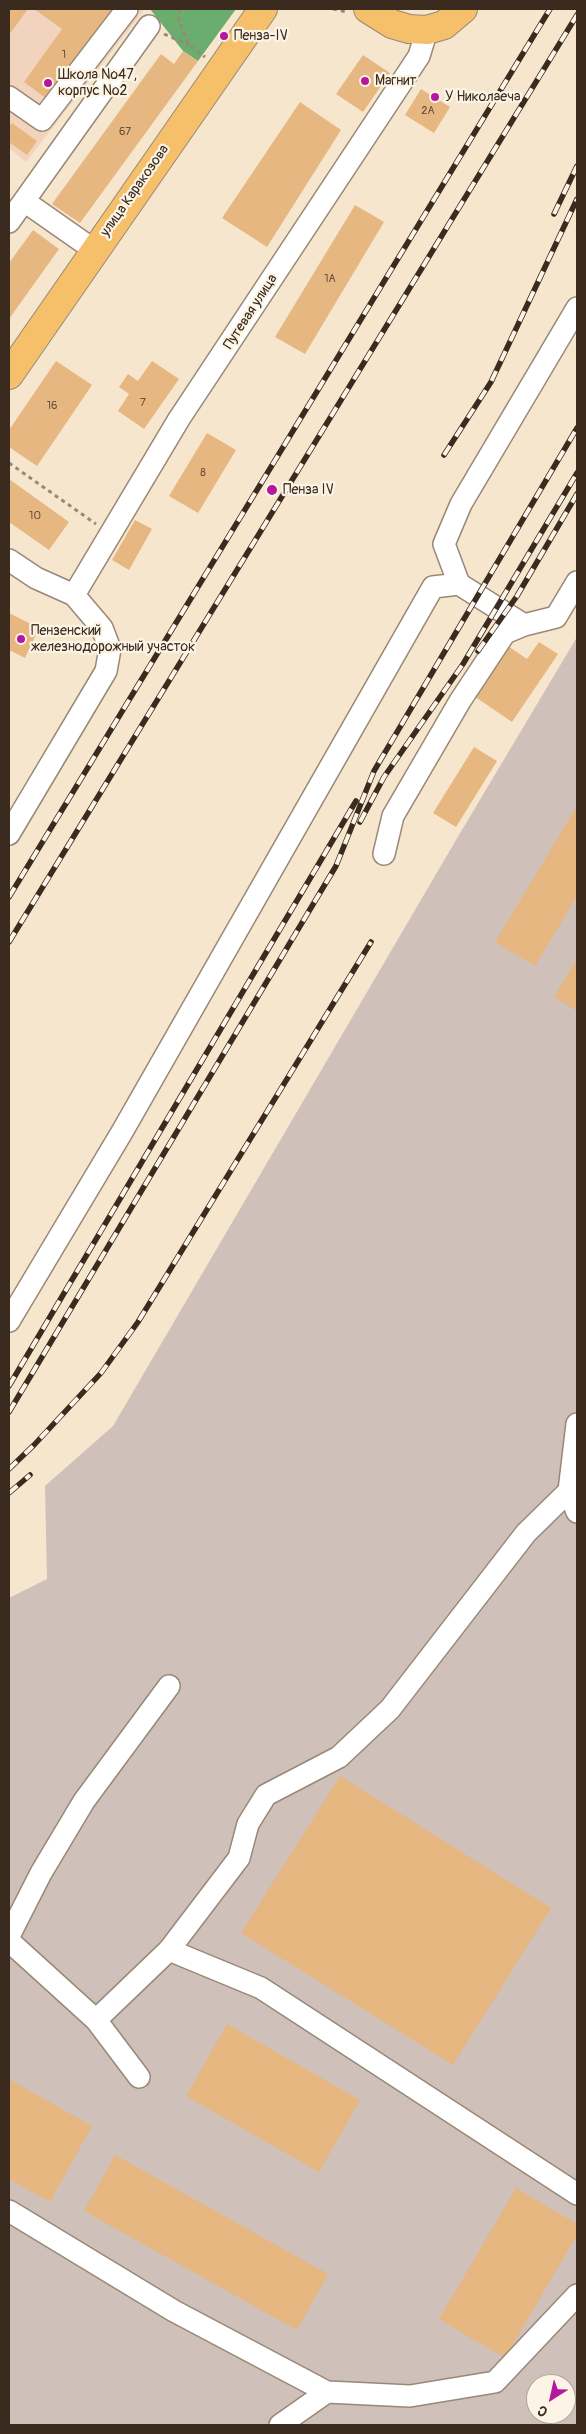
<!DOCTYPE html>
<meta charset="utf-8">
<style>
body{margin:0}
#map{position:relative;width:586px;height:2434px;overflow:hidden;background:#f6e6cd;font-family:Pangolin,sans-serif}
canvas{display:block}
.frame{position:absolute;inset:0;border:10px solid #3b2a1e;pointer-events:none}
.north{position:absolute;left:526px;top:2374px;width:50px;height:50px;box-sizing:border-box;background:#fcf5e5;border:1px solid #afa495;border-radius:50%;rotate:215deg;font-size:14px;font-weight:700;line-height:20px;text-align:center;color:#3b2a1e}
.north::after{content:'';display:block;margin:auto;width:18px;height:22px;background:#b5179e;clip-path:polygon(50% 0,100% 100%,50% 72%,0 100%)}
</style>
<div id="map">
<canvas width="586" height="2434"></canvas>
<div class="frame"></div>
<div class="north">С</div>
</div>
<script>
const ctx = document.querySelector('canvas').getContext('2d');
ctx.lineJoin = 'round';
function paint(path, color) {
  ctx.fillStyle = color;
  ctx.fill(path, 'evenodd');
}
function toPath(rows) {
  const path = new Path2D();
  for (const r of rows) {
    path.moveTo(r[0], r[1]);
    for (let i = 2; i < r.length; i += 2) path.lineTo(r[i], r[i + 1]);
  }
  return path;
}
function stroke(path, color, width, dash) {
  ctx.strokeStyle = color;
  ctx.lineWidth = width;
  ctx.lineCap = dash ? 'butt' : 'round';
  ctx.setLineDash(dash || []);
  ctx.stroke(path);
}
function write(font, color, halo, rows, align = 'center') {
  ctx.font = font + ' Pangolin,sans-serif';
  ctx.lineWidth = 4.5;
  ctx.setLineDash([]);
  ctx.textBaseline = 'middle';
  ctx.strokeStyle = halo;
  ctx.fillStyle = color;
  for (const [text, x, y, turn = 0] of rows) {
    ctx.save();
    ctx.translate(x, y);
    ctx.rotate((+turn || 0) * Math.PI / 180);
    ctx.textAlign = isNaN(turn) ? turn : align;
    if (halo) ctx.strokeText(text, 0, 0);
    ctx.fillText(text, 0, 0);
    ctx.restore();
  }
}
paint(toPath([
 [9,9,145,9,26,162,9,148]
]), '#f2d4be');
paint(toPath([
 [577,637,577,2425,9,2425,9,1598,47,1579,45,1486,113,1426,456,840],
 [536,2384,566,2384,566,2414,536,2414]
]), '#cfc0ba');
paint(toPath([
 [150,9,236,9,198,61,183,51]
]), '#6bac6f');
paint(toPath([
 [9,9,28,9,9,35],
 [34,9,119,9,51,102,24,82,62,29],
 [183,51,198,61,80,223,52,204,161,54,174,64],
 [363,55,390,73,363,112,336,94],
 [421,89,450,107,434,133,405,115],
 [300,102,341,130,267,247,222,218],
 [12,123,37,141,27,155,9,142,9,127],
 [355,205,384,222,305,354,275,337],
 [33,230,59,249,9,319,9,263],
 [56,361,92,385,37,466,9,447,9,430],
 [152,361,179,379,144,429,118,411,129,394,119,387,128,374,138,381],
 [207,433,236,450,198,513,169,496],
 [9,479,69,522,49,550,9,522],
 [135,520,152,529,129,570,112,560],
 [9,613,39,628,25,658,9,650],
 [539,642,558,654,512,722,474,696,508,646,527,659],
 [474,747,497,761,456,827,433,813],
 [577,806,577,896,535,966,495,942],
 [577,959,577,1011,554,997],
 [340,1776,551,1908,453,2065,241,1933],
 [227,2024,360,2100,319,2172,186,2096],
 [9,2079,92,2126,50,2202,9,2179],
 [115,2155,328,2274,297,2330,84,2211],
 [516,2188,577,2224,577,2235,505,2358,439,2319]
]), '#e6b781');
const minor = toPath([
 [9,97,42,120,127,9],
 [24,201,94,250],
 [9,222,149,26],
 [577,308,461,504,444,544,459,584,524,625,556,617,577,582],
 [9,560,36,578,74,595,102,628,110,649,106,671,9,834],
 [74,595,179,419,419,56,427,30],
 [384,854,393,816,460,701,505,633,524,625],
 [9,1321,122,1132,433,587,459,584],
 [577,1424,569,1491,577,1512],
 [9,1936,41,1873,84,1801,169,1686],
 [9,1941,96,2020,139,2077],
 [169,1950,261,1988,577,2194],
 [96,2020,169,1950,239,1858,248,1824,266,1795,339,1757,390,1709,526,1533,569,1491],
 [9,2211,174,2311,327,2392],
 [280,2425,327,2392,410,2396,495,2382,577,2295]
]);
const major = toPath([
 [368,9,392,24,409,29,427,30,444,25,463,9],
 [9,375,263,9]
]);
stroke(minor, '#988876', 24);
stroke(major, '#988876', 30);
stroke(toPath([
 [179,9,179,21,189,45,205,57],
 [333,9,347,12],
 [164,34,189,45],
 [9,463,96,524]
]), '#988876', 3, [4, 4]);
stroke(minor, '#fff', 21);
stroke(major, '#f6c06b', 28);
const rail = toPath([
 [554,214,577,166],
 [444,455,491,382,577,199],
 [478,651,517,596,577,494],
 [360,822,384,777,463,664,577,473],
 [9,897,550,9],
 [9,942,577,15],
 [9,1386,356,801],
 [9,1412,336,866,374,771,577,428],
 [9,1469,34,1445,101,1373,138,1322,371,942],
 [9,1493,30,1475]
]);
stroke(rail, '#3b2a1e', 5.5);
stroke(rail, '#fcf5e5', 4, [11]);
for (const [x, y, r, color] of [
 [224,36,5,"#b5179e"],
 [365,81,5,"#b5179e"],
 [48,83,5,"#b5179e"],
 [435,97,5,"#b5179e"],
 [272,490,6,"#b5179e"],
 [21,639,5,"#b5179e"]
]) {
  const dot = new Path2D();
  dot.arc(x, y, r, 0, 2 * Math.PI);
  ctx.fillStyle = color;
  ctx.fill(dot);
  stroke(dot, '#fcf5e5', 2);
}
write('11px', '#664d37', null, [
 ["1",64,55],
 ["2А",428,111],
 ["67",125,132],
 ["1А",330,279],
 ["7",143,403],
 ["16",52,406],
 ["8",203,473],
 ["10",35,516]
]);
write('14px', '#3b2a1e', '#fcf5e5', [
 ["Пенза-IV",234,36],
 ["Школа №47,",58,75],
 ["корпус №2",58,91],
 ["Магнит",375,81],
 ["У Николаеча",445,97],
 ["Пенза IV",283,490],
 ["Пензенский",31,631],
 ["железнодорожный участок",31,647]
], 'left');
write('14px', '#3b2a1e', '#fcf5e5', [
 ["улица Каракозова",135,191,-55],
 ["Путевая улица",251,312,-57]
]);
</script>
